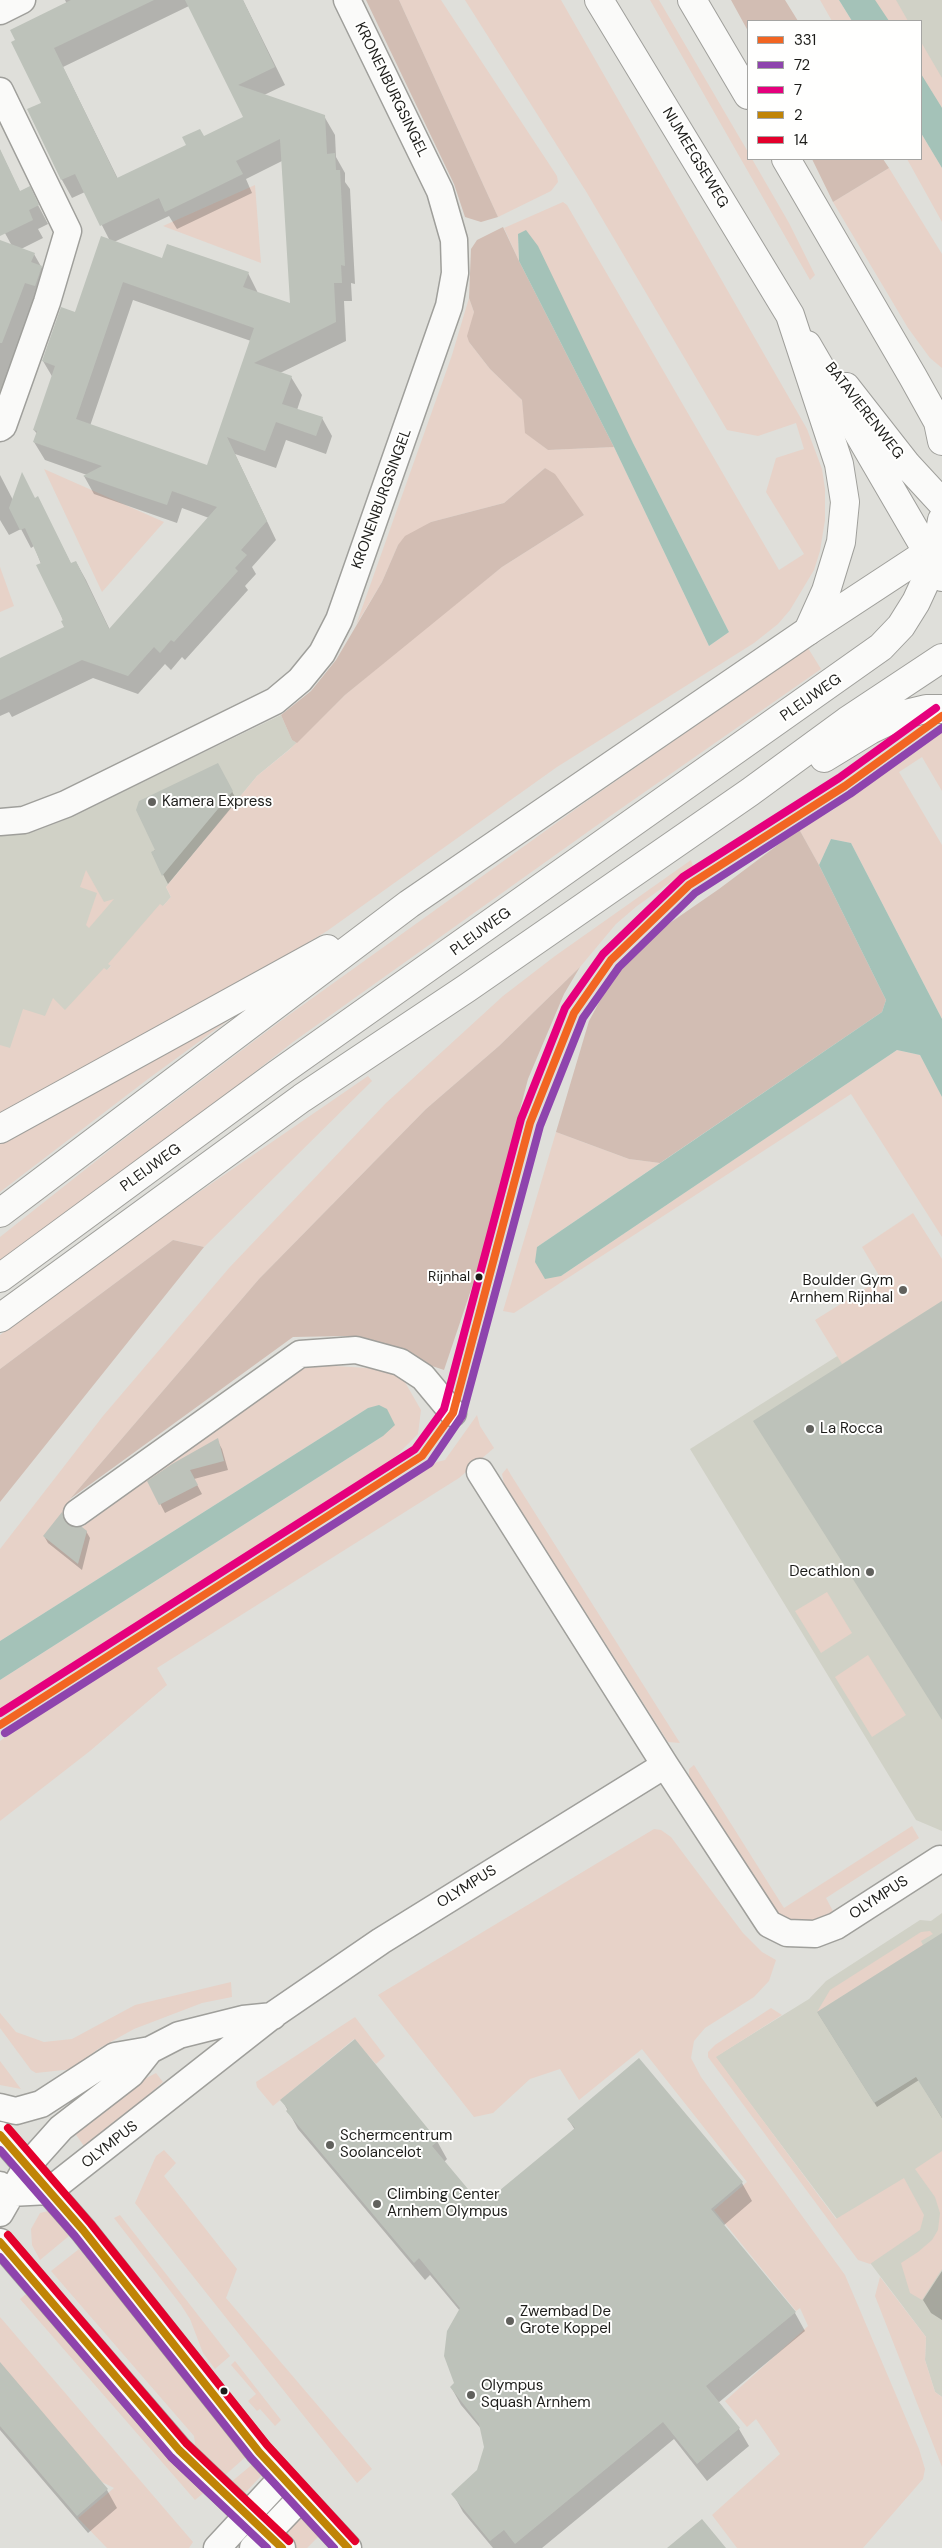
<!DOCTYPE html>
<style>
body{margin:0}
#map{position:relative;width:942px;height:2548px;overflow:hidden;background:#dfdfda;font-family:"DM Sans",sans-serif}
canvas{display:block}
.legend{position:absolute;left:747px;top:20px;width:175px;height:140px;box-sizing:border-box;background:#fffffe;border:1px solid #a5a5a3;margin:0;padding:6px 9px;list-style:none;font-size:15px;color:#1d1d1a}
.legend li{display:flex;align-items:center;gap:10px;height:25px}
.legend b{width:25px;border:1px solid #a5a5a3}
</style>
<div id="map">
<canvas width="942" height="2548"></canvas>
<ul class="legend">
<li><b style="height:6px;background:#f26522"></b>331</li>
<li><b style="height:6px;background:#8e44ad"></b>72</li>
<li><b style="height:6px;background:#e5007d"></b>7</li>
<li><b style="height:6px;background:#c08406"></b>2</li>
<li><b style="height:6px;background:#e4002b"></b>14</li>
</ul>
</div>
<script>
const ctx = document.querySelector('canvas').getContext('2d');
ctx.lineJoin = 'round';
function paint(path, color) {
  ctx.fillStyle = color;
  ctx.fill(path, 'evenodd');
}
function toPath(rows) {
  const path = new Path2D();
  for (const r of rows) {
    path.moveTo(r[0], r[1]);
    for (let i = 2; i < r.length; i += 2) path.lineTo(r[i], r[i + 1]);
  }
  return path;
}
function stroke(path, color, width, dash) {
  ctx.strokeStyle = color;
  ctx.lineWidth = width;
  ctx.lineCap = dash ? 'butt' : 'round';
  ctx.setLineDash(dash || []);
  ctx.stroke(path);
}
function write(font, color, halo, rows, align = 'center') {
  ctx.font = font + ' "DM Sans",sans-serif';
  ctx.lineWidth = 4;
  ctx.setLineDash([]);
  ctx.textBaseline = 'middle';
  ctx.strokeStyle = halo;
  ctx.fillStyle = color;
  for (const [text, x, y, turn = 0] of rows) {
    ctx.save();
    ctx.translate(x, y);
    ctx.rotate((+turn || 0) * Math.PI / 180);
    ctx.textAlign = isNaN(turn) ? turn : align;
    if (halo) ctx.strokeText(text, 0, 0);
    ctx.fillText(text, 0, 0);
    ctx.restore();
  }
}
paint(toPath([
 [857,0,942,0,942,133,921,100,921,21,871,21],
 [281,715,292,740,297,743,257,776,166,887,171,897,94,985,0,1144,0,833,36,831,62,821],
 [942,1290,942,1831,916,1820,690,1449],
 [942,1913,942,2397,935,2392,925,2360,926,2337,715,2057,809,1999,826,1981,920,1920,931,1921]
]), '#d0d1c6');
paint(toPath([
 [399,0,441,0,557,176,558,182,551,191,498,217],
 [465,0,561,0,807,429,822,469,825,489,825,520,820,551,814,570,790,610,778,624,754,643,557,767,327,931,245,981,0,1117,0,1045,10,1048,23,1009,45,1016,53,998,65,1010,104,968,107,970,111,966,108,964,160,904,163,906,171,897,166,887,257,776,289,750,345,695,421,631,502,567,584,515,545,468,504,503,431,522,398,545,382,582,356,625,452,355,469,298,474,312,469,342,490,369,522,400,526,433,548,450,614,447,709,646,729,632,633,443,518,234,519,261,504,228,563,202,567,205,779,570,804,554,766,492,776,458,804,449,796,423,758,436,727,430,587,193],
 [650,0,659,0,748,152,748,159,752,159,789,223,815,275,810,280],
 [820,0,839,0,852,21,832,21],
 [875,0,896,0,908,21,889,21],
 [921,42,942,78,942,108,921,74],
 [921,133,942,168,942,222,907,159,921,159],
 [889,168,942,254,942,368,930,358,908,328,833,202],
 [255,185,261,263,163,226],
 [44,469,164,522,102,592],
 [0,567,14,606,0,612],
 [808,648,821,669,596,826,293,1042,135,1166,0,1264,0,1237,120,1142,282,1020,587,801],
 [942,732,942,791,922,757,899,772,942,845,942,1019,851,843,831,839,819,865,799,829,833,810],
 [691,860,693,866,637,906,616,924,580,967,499,1046,426,1109,259,1279,70,1499,81,1528,293,1371,319,1365,383,1369,402,1377,421,1410,418,1434,394,1458,0,1710,0,1680,383,1436,368,1408,0,1641,0,1549,103,1416,229,1268,386,1103,503,996,555,956],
 [86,870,104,902,114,899,89,928,86,925,97,893,80,887],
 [260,997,148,1079,0,1192,0,1135],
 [897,1050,920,1055,942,1097,942,1237,851,1094,514,1313,503,1311,556,1132,629,1159,660,1163,537,1247,561,1276],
 [368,1076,372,1081,204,1247,173,1240,0,1369,0,1335,125,1243],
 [913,1213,942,1259,942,1301,842,1364,815,1320,881,1279,862,1247],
 [477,1415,480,1426,494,1448,459,1478,157,1668,167,1685,90,1751,0,1821,0,1741,181,1623,437,1462,445,1460],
 [507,1468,511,1475,680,1743,668,1742,504,1484,502,1474],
 [827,1592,852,1633,821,1653,795,1611],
 [868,1655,906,1715,872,1737,835,1677],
 [694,1765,784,1908,912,1826,919,1838,826,1898,834,1913,812,1922,793,1921,775,1911,689,1776,689,1769],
 [654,1829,661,1830,671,1837,743,1933,762,1952,776,1960,769,1981,754,1997,705,2028,694,2041,691,2058,701,2077,845,2275,919,2449,925,2469,923,2479,863,2548,737,2548,712,2515,780,2454,756,2419,747,2427,725,2401,808,2326,800,2308,796,2311,714,2210,747,2182,642,2049,579,2100,560,2069,530,2079,493,2113,474,2117,378,1995],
 [930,1931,933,1934,921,1941,923,1945,817,2012,830,1990,921,1932],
 [231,1982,232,1997,202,2003,134,2029,98,2049,73,2069,36,2073,31,2070,0,2028,0,2013,16,2032,44,2042,72,2039,135,2005],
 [771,2008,782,2015,716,2057,836,2219,904,2178,924,2215,920,2230,870,2264,858,2260,708,2057,708,2052,715,2045],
 [355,2017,385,2056,376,2064,354,2039,273,2106,257,2087,256,2082],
 [0,2061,21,2089,0,2085],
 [156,2073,163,2082,86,2149,72,2129,133,2085],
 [164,2150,176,2163,164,2176,237,2269,226,2298,372,2469,357,2483,135,2203,156,2156],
 [942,2151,942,2269,922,2300,910,2293,901,2263,918,2252,932,2240,938,2230,940,2213,935,2197,915,2169],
 [48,2211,69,2236,40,2260,32,2245,31,2229,40,2213],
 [120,2215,230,2356,215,2369,203,2353,190,2319,181,2305,114,2218],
 [79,2249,249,2454,223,2477,196,2450,194,2436,51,2271],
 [880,2277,926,2337,925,2360,935,2392,942,2397,942,2467,875,2296],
 [31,2290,206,2491,195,2500,20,2299],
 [0,2317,193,2542,189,2548,107,2548,78,2518,114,2488,102,2482,0,2366],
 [235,2361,281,2420,275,2426,260,2409,257,2411,248,2401,256,2394,231,2365],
 [255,2462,262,2473,261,2476,243,2495,230,2483],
 [300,2511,321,2534,307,2548,296,2548,280,2533]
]), '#e7d2c8');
paint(toPath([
 [366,0,399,0,498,217,481,222,465,217,454,184],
 [731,0,785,0,798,21,748,21,748,31],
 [812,159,883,159,889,168,833,202],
 [503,227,519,261,614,447,548,450,525,433,522,400,490,369,469,342,467,336,474,312,469,298,471,249,477,240],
 [545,468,555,474,584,515,502,567,345,695,297,743,292,740,281,715,311,691,336,660,382,582,398,545,405,536,431,522,504,503],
 [799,829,819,865,886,1000,882,1012,660,1163,629,1159,556,1132,589,1021,616,971,635,947,719,889],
 [580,967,564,994,528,1079,479,1266,444,1370,423,1363,396,1347,346,1336,293,1337,70,1499,259,1279,426,1109,499,1046],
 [173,1240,204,1247,0,1502,0,1369]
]), '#d2bdb3');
paint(toPath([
 [839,0,875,0,889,21,852,21],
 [921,74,942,108,942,168,921,133],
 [526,230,538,246,633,443,729,632,709,646,614,447,519,261,518,234],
 [831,839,851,843,942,1019,942,1097,920,1055,897,1050,561,1276,545,1279,535,1262,537,1247,882,1012,886,1000,819,865],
 [379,1405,387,1409,395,1425,383,1436,0,1680,0,1641,368,1408]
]), '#a4c2b8');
paint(toPath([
 [65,0,243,0,285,85,264,95,324,116,335,135,336,157,345,173,345,182,350,189,355,284,351,283,352,301,344,301,346,341,280,373,291,377,302,395,297,410,322,418,332,436,326,454,286,440,276,468,235,454,276,540,252,567,256,574,245,586,248,590,185,660,182,657,171,670,165,664,138,694,93,678,12,717,9,712,0,716,0,659,66,628,34,546,31,548,21,529,9,535,0,520,0,475,13,500,38,498,71,564,76,562,86,580,110,630,209,518,182,508,177,523,94,494,84,476,87,475,45,460,34,442,37,434,34,430,53,378,43,361,75,313,110,241,85,192,72,198,62,180,42,103,13,43,67,4],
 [189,6,245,118,118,179,63,67],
 [282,161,291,305,258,293,248,273,163,260,114,242,169,216,177,229,200,218,252,193,246,179],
 [133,300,251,341,208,467,90,426],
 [0,150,20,192,29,188,48,224,38,229,43,238,21,249,34,254,51,284,34,299,10,366,19,380,12,398,0,395,0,254,12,246,0,224],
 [223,774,237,801,168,884,152,853],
 [217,1440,222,1449,228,1470,194,1479,202,1494,165,1513,149,1482],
 [62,1514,70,1528,86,1531,90,1538,82,1570,48,1543,44,1536],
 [942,1935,942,2118,919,2080,877,2107,818,2013],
 [639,2060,742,2183,752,2201,723,2226,795,2313,805,2331,718,2403,739,2429,749,2446,707,2481,674,2439,542,2548,493,2548,463,2512,453,2494,478,2471,485,2447,482,2430,461,2405,451,2387,456,2383,460,2311,430,2275,425,2280,298,2129,282,2100,437,2141,447,2159,444,2162,472,2196,488,2202,575,2130,568,2119],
 [942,2271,942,2320,931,2313,923,2300],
 [0,2364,107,2490,117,2508,88,2533,0,2430]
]), '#0003');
paint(toPath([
 [71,0,154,0,54,48,117,178,186,145,182,137,200,129,204,136,243,117,185,0,243,0,275,67,238,85,325,115,327,154,335,153,336,170,340,170,345,266,341,265,342,283,334,283,336,322,254,363,292,376,282,404,323,417,316,436,276,422,265,451,227,437,267,521,241,550,247,555,235,568,238,571,174,642,171,640,160,653,154,647,128,676,82,660,0,700,0,658,64,627,61,621,63,620,36,565,41,563,25,528,20,530,9,508,22,472,35,498,38,496,71,563,76,561,109,629,217,507,172,491,167,505,140,496,83,476,102,466,33,442,37,431,33,430,55,366,42,361,61,307,75,312,101,236,162,258,167,244,249,272,243,287,290,303,280,139,236,161,243,174,190,200,165,212,159,198,100,226,75,174,61,180,27,109,41,103,11,42,15,40,10,30],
 [123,282,254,328,207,465,76,419],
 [0,149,20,191,30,186,39,205,29,210,33,220,0,236],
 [0,240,35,253,31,262,42,266,35,286,25,283,2,343,0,343],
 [218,763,233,791,162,876,151,852,155,850,136,810,139,801],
 [942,1301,942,1720,753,1421],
 [218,1438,224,1461,190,1470,198,1485,159,1505,147,1481,172,1464],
 [62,1512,65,1521,70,1526,82,1527,87,1531,78,1564,43,1536],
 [942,1933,942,2118,916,2077,874,2103,817,2012],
 [355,2039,438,2141,432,2146,473,2195,488,2200,575,2128,567,2119,639,2058,743,2182,711,2209,796,2312,706,2386,740,2428,697,2464,663,2422,515,2544,504,2530,490,2541,451,2494,477,2470,484,2447,479,2424,450,2387,454,2383,444,2356,447,2331,460,2308,419,2258,414,2263,286,2111,288,2109,280,2100],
 [0,2362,108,2489,77,2516,0,2426],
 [702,2519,726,2548,667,2548]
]), '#bdc2ba');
const minor = toPath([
 [0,11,22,0],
 [0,91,68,231,47,302,3,426,0,428],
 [0,822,24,820,66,804,275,701,300,680,322,653,339,620,449,306,455,273,454,240,440,191,347,0],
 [480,1472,665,1765,769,1924,787,1933,815,1934,836,1926,940,1859],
 [77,1513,300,1354,356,1350,400,1362,423,1377,453,1413],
 [0,2107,16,2111,41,2104,115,2056,150,2050,179,2035,243,2019,273,2016],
 [0,2135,83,2230,259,2452,348,2548],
 [0,2185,10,2193,49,2191,273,2015,381,1941,665,1765],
 [0,2213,27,2166,61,2128,131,2074,150,2050],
 [0,2242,179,2450,282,2548],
 [217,2548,282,2478],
 [253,2548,300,2499]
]);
const major = toPath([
 [807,345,942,577],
 [846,387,907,465,942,503],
 [808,631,942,543],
 [824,758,870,730,901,715,926,709,942,709],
 [0,1318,302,1098,467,988,750,792,847,721,942,658]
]);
const highway = toPath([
 [692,0,748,95],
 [786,159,913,377,938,422,942,441],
 [0,1129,327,949],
 [0,1213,409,904,808,631,826,591,841,542,845,502,839,464,790,315,599,0],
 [0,1278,276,1075,881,647,901,626,916,602,934,563,942,520]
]);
stroke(minor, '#9f9f9b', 29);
stroke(major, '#9f9f9b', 30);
stroke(highway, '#9f9f9b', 30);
stroke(minor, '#fafaf9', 26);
stroke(major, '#fafaf9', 28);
stroke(highway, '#fafaf9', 28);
stroke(toPath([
 [0,1725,422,1456,453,1413,530,1123,574,1013,611,960,689,885,845,786,942,716]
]), '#f26522', 8);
stroke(toPath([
 [5,1733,430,1463,462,1416,540,1126,583,1018,619,967,695,893,850,794,942,728],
 [0,2150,75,2236,251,2458,334,2548],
 [0,2257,171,2457,267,2548]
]), '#8e44ad', 8);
stroke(toPath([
 [0,1713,415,1449,444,1409,521,1119,565,1008,603,954,683,877,839,778,936,708]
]), '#e5007d', 8);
stroke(toPath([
 [0,2135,83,2230,259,2452,348,2548],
 [0,2242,179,2450,282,2548]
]), '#c08406', 8);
stroke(toPath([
 [8,2128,91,2224,267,2445,355,2541],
 [8,2235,186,2443,289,2541]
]), '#e4002b', 8);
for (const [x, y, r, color] of [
 [152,802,5,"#61615d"],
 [479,1277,4.5,"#1d1d1a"],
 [903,1290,5,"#61615d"],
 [810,1429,5,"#61615d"],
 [870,1572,5,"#61615d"],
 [330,2145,5,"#61615d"],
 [377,2204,5,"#61615d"],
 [510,2321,5,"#61615d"],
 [224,2391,4.5,"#1d1d1a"],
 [471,2395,5,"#61615d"]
]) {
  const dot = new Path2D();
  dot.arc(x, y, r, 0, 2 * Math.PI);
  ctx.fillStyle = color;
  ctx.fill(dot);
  stroke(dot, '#fffffe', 2);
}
write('14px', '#1d1d1a', '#fffffe', [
 ["Rijnhal",470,1277]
], 'right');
write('15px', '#1d1d1a', '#fffffe', [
 ["KRONENBURGSINGEL",391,90,64],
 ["NIJMEEGSEWEG",695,158,59],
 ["BATAVIERENWEG",864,411,52],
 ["KRONENBURGSINGEL",382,499,-70],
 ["PLEIJWEG",811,698,-35],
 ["PLEIJWEG",481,932,-36],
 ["PLEIJWEG",151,1168,-36],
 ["OLYMPUS",467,1887,-32],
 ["OLYMPUS",879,1898,-33],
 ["OLYMPUS",110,2145,-38]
]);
write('15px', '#1d1d1a', '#fffffe', [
 ["Kamera Express",162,802],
 ["Boulder Gym",893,1281,"right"],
 ["Arnhem Rijnhal",893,1298,"right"],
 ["La Rocca",820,1429],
 ["Decathlon",860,1572,"right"],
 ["Schermcentrum",340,2136],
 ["Soolancelot",340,2153],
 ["Climbing Center",387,2195],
 ["Arnhem Olympus",387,2212],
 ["Zwembad De",520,2312],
 ["Grote Koppel",520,2329],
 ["Olympus",481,2386],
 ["Squash Arnhem",481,2403]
], 'left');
</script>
